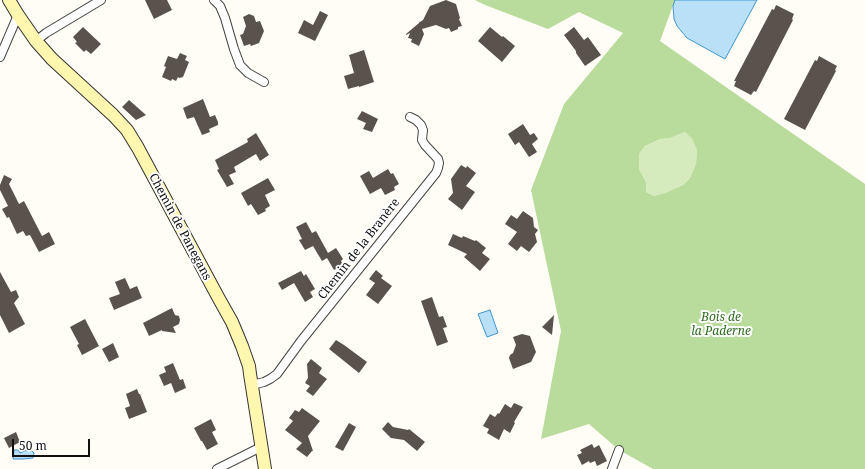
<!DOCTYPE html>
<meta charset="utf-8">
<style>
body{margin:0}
#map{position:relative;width:865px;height:469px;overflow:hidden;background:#fffdf5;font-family:"Noto Serif",serif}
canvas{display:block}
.scale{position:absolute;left:12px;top:439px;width:78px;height:18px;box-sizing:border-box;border:2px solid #111;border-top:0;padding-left:5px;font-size:12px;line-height:14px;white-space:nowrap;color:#111;-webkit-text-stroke:3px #fff;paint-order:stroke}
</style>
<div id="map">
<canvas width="865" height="469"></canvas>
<div class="scale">50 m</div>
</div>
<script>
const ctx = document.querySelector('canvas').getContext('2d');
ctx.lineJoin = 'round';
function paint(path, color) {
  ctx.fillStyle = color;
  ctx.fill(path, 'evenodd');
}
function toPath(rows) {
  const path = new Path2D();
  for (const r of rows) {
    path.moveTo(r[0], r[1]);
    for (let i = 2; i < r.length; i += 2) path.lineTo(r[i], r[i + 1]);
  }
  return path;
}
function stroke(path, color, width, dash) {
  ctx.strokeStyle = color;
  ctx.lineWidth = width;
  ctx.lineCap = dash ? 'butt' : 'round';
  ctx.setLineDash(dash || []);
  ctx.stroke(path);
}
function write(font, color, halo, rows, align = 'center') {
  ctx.font = font + ' "Noto Serif",serif';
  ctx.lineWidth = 4;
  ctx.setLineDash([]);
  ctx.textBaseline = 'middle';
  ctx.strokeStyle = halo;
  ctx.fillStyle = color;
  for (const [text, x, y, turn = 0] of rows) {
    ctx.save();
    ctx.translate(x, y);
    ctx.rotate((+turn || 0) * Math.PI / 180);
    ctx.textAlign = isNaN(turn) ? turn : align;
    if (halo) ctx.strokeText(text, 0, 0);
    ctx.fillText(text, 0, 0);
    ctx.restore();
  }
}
paint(toPath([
 [685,132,692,139,697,150,696,164,690,178,683,185,665,193,654,196,646,192,646,182,639,169,639,154,645,146,660,139,670,138]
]), '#d5ebbd');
paint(toPath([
 [475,0,675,0,660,41,865,184,865,469,653,469,619,450,589,424,541,439,561,331,531,190,564,104,623,33,579,12,548,29,485,5],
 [685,132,692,139,697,150,696,164,690,178,683,185,665,193,654,196,646,192,646,182,639,169,639,154,645,146,660,139,670,138]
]), '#b9dc9c');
const water = toPath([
 [675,0,757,0,725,59,687,38,677,26,674,19,673,6,675,0],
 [490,310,498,333,487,337,478,314,490,310],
 [14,450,19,450,19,452,20,453,26,450,31,450,34,453,33,458,23,459,13,459,14,450]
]);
paint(water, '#b9e0f7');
stroke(water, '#3f96cf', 1);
paint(toPath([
 [145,0,167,0,172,10,154,19],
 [446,0,456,4,460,18,459,19,462,26,458,27,458,29,451,32,449,28,446,29,436,25,422,29,424,34,419,46,411,42,412,39,408,38,410,33,406,35,406,34,419,23,420,21,420,22,423,20,430,6],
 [776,5,794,14,792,19,793,20,756,92,754,91,751,95,734,86,736,81,734,81,772,9,774,10],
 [320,11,328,15,315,41,298,33,304,20,313,25],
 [249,14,254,16,256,22,260,21,264,31,259,43,251,46,250,44,244,46,240,35,243,34,246,26,243,17],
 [83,27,101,44,91,54,86,50,84,52,75,43,77,42,73,37],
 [490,27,502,37,503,36,515,46,502,62,478,41],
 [574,27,584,40,588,37,601,55,585,66,576,53,576,51,564,35],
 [364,50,374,82,359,87,359,86,348,89,344,76,354,73,349,55],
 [180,53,187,56,185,60,189,62,183,77,179,78,178,77,176,81,172,79,171,81,162,77,166,67,164,66,168,56,177,59],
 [819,56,837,66,835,70,836,71,805,130,784,119,815,60,817,61],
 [203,99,210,117,215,115,218,122,218,125,209,129,210,132,202,135,194,117,187,119,183,108],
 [129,100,146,115,136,120,122,107],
 [362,111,378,119,372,132,363,129,366,123,357,119],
 [523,124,530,135,534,133,538,139,532,144,537,152,529,157,519,142,515,145,508,134],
 [256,133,269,155,260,161,256,154,234,167,236,172,229,175,234,184,227,187,217,170,219,169,215,160,248,142,247,139],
 [461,165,466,168,467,166,476,173,466,186,475,192,462,210,448,199,453,193,451,179],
 [388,169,391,174,393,173,399,184,394,187,395,190,385,195,381,188,370,194,360,176,369,171,373,178],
 [4,175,12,179,9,184,19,204,24,201,42,236,49,232,55,244,39,252,30,235,26,236,23,231,17,234,9,217,7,218,2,209,8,206,0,190,0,185],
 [268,178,275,190,265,195,270,206,265,209,266,211,258,215,251,204,248,206,241,193],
 [523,211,533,218,534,227,538,230,535,234,537,242,529,252,521,246,517,251,508,244,517,232,505,224,511,215,517,219],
 [306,222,312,233,316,231,328,253,336,248,343,259,341,261,343,265,334,270,327,258,322,261,313,246,305,250,299,240,302,239,296,227],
 [453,234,462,238,463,236,475,241,476,240,486,248,482,253,490,259,480,271,464,257,467,254,448,245],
 [376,270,383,276,381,278,392,286,378,304,366,295,375,283,369,279],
 [301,271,304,276,306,274,315,289,310,292,313,297,305,302,294,283,282,290,278,283],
 [0,272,11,292,16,290,19,297,14,303,25,324,9,333,0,315],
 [125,278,130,289,137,286,142,298,114,310,109,298,120,294,115,282],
 [432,297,439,317,443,316,447,327,443,328,448,342,437,346,421,301],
 [172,308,175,315,179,316,180,320,179,324,173,327,176,333,162,331,162,330,149,336,143,323],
 [554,315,552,335,542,327],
 [85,319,99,346,82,355,77,345,79,344,70,327],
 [522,334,530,336,536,352,531,362,513,369,509,358,510,355,513,353,516,345,513,337],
 [336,340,344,345,367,362,359,373,329,349],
 [113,343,119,357,109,362,102,349],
 [311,359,322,368,319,373,327,379,313,396,306,391,310,386,305,383,308,378,307,364],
 [173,363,180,380,183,379,186,388,175,393,171,383,164,386,159,375,166,372,164,367],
 [137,389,139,394,140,394,147,412,129,419,125,408,130,406,126,394],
 [514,403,523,407,514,422,515,423,510,433,504,429,499,440,487,433,489,429,483,426,490,414,495,417,498,413,499,414,505,404,511,408],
 [302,408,320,421,308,436,313,451,312,451,307,457,296,449,302,443,285,430,293,421,289,418,295,410,299,412],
 [211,419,216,430,212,432,218,444,207,450,202,441,201,441,194,428],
 [388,422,393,427,408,430,409,429,425,442,417,451,404,440,391,438,382,429],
 [349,423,356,427,343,451,335,447],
 [16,432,20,442,9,448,4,438],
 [592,444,594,448,599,445,607,461,597,466,595,461,590,463,589,461,582,465,577,455,582,453,580,450]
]), '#5a524d');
const street = toPath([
 [214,0,220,6,225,18,234,49,240,65,248,73,264,82],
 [36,41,46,33,101,0],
 [0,57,18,15],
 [252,385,264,382,270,379,277,374,301,341,436,173,438,168,439,163,438,159,425,145,422,140,423,130,421,125,416,120,410,117],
 [217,469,261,447],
 [612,469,619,450]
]);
const secondary = toPath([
 [9,0,18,15,36,41,52,59,113,115,127,130,138,148,218,297,232,322,242,346,249,366,250,374,265,469]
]);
stroke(street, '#444', 10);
stroke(secondary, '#333', 14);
stroke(street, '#fff', 8);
stroke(secondary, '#fff6b0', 12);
write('12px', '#111', '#fff', [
 ["Chemin de Panegans",180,227,62],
 ["Chemin de la Branère",359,249,-52]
]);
write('italic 12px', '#2f6b1f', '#fff', [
 ["Bois de",721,318],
 ["la Paderne",721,332]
]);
</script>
